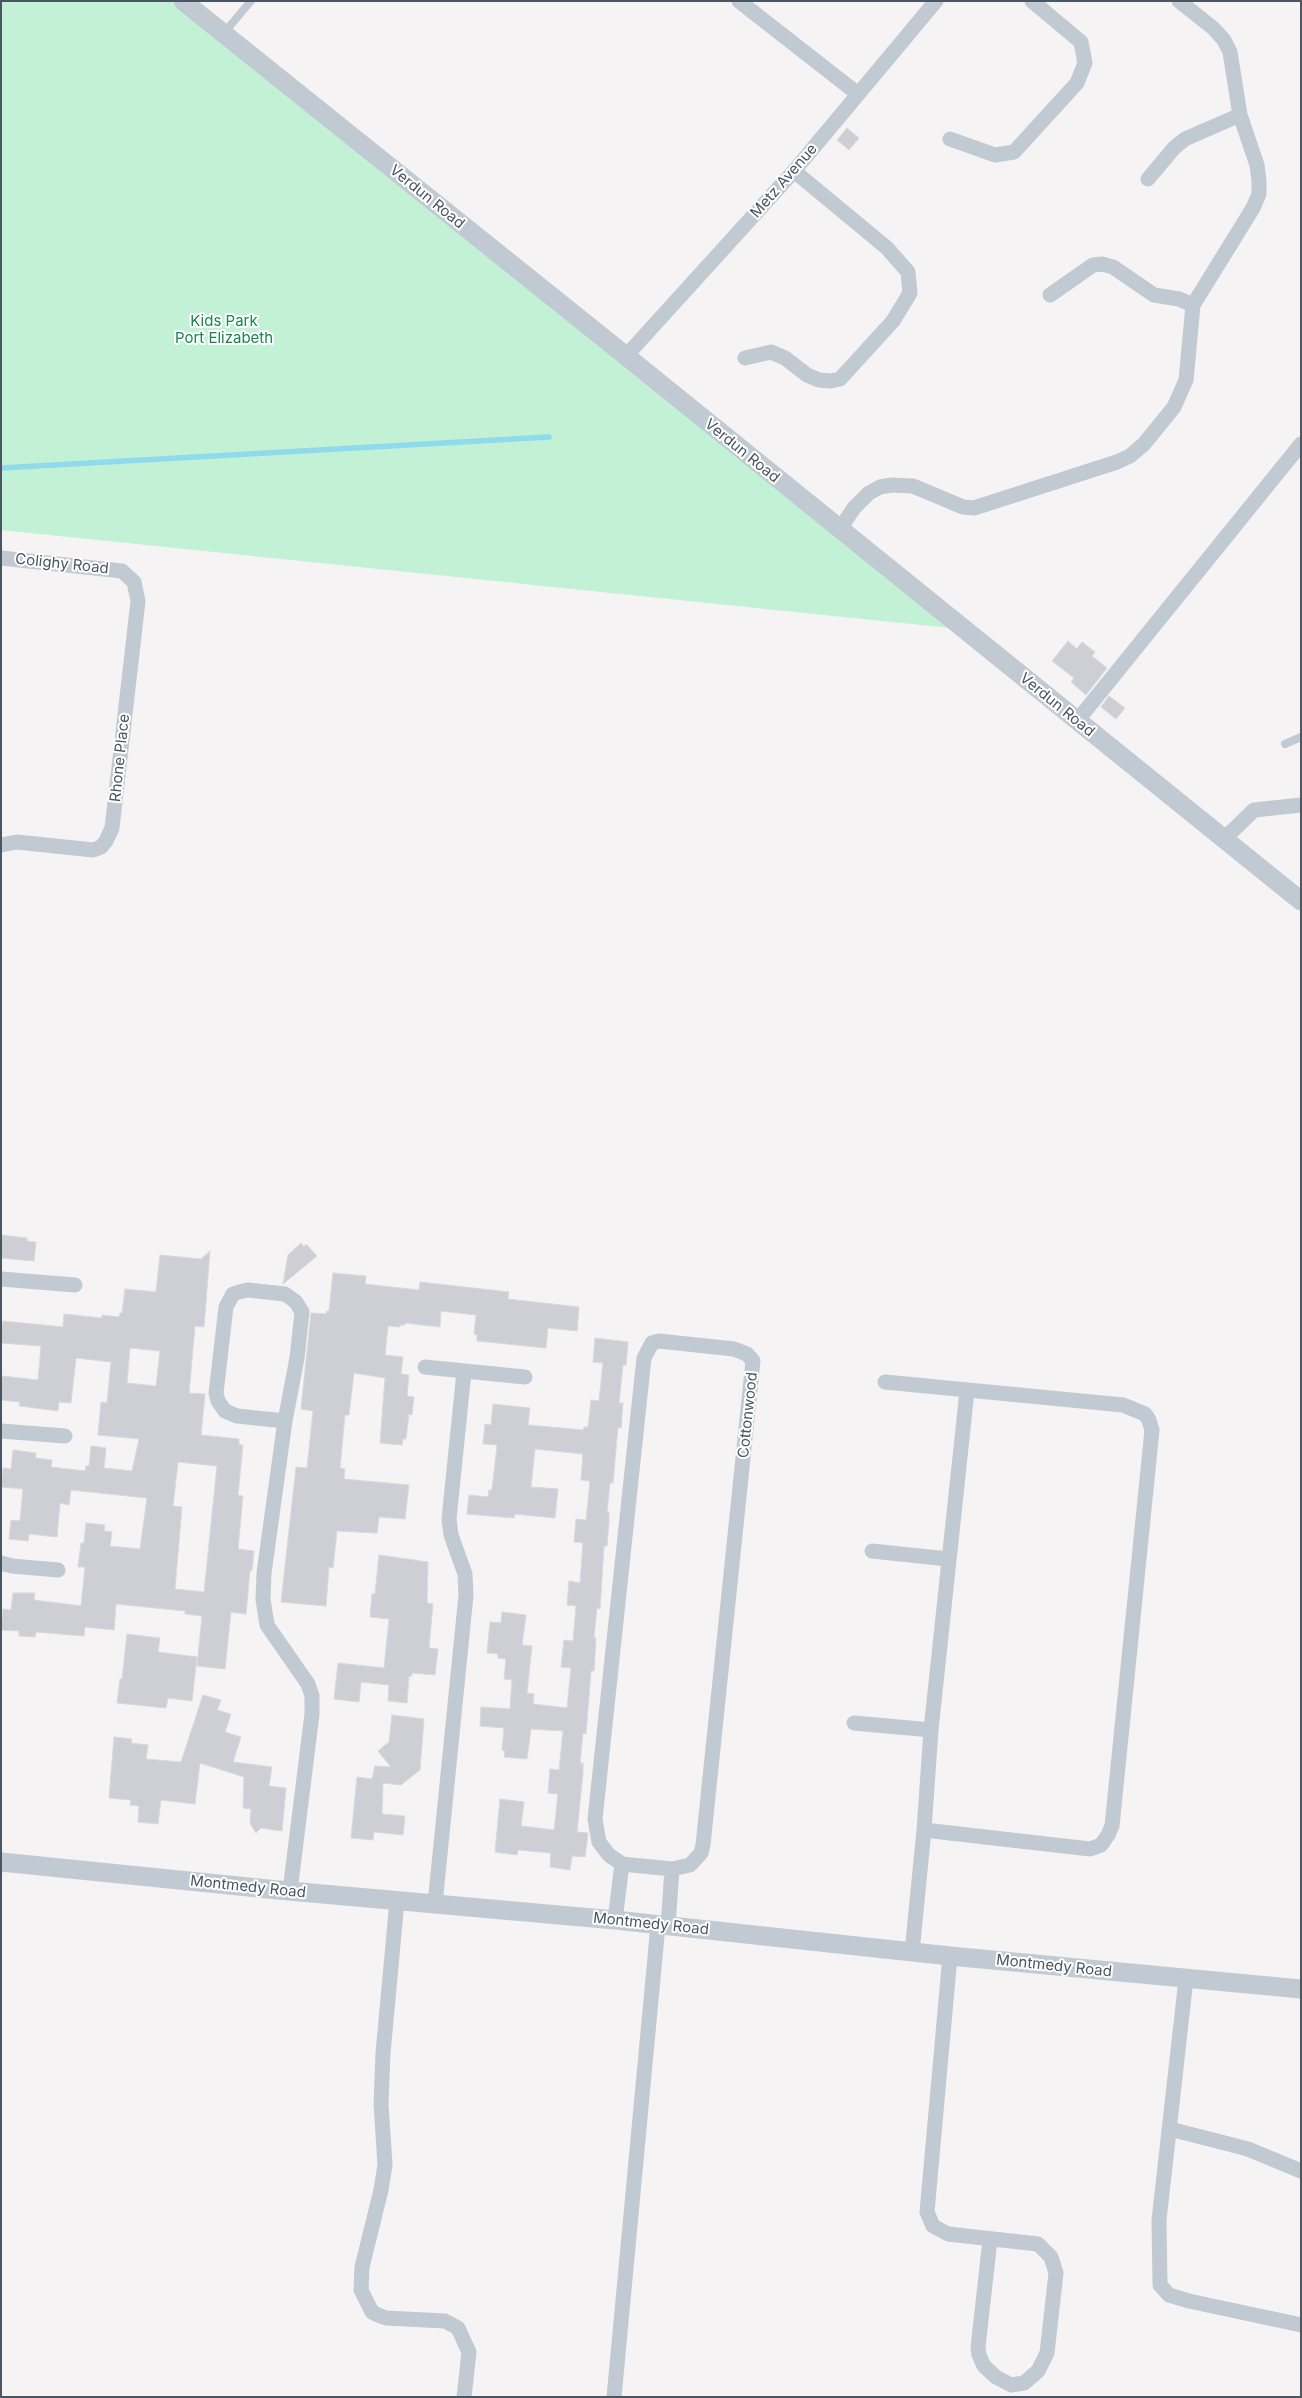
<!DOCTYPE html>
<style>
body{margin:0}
#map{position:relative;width:1302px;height:2398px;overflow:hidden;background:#f5f3f3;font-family:Inter,sans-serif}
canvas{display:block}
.frame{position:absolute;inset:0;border:2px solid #4a5661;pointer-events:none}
</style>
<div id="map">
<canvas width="1302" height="2398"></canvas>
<div class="frame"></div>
</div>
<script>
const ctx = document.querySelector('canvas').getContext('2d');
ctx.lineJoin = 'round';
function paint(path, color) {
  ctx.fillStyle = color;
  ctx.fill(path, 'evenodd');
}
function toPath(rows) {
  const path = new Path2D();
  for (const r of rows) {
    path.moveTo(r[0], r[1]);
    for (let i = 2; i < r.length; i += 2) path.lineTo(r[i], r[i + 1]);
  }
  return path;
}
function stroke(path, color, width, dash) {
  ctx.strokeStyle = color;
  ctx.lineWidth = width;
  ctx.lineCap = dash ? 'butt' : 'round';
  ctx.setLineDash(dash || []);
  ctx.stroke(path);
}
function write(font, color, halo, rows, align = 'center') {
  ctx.font = font + ' Inter,sans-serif';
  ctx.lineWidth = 4;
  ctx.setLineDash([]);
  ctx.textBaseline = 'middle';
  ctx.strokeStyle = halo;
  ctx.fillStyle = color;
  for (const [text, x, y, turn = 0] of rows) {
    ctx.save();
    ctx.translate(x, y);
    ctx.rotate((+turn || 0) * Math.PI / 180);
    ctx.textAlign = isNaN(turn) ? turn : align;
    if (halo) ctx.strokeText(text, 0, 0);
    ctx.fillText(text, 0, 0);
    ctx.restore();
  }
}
paint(toPath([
 [1,1,171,1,950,628,1,530]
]), '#c3f1d5');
stroke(toPath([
 [1,468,549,437]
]), '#90daee', 5.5);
const building = toPath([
 [847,128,859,138,849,150,837,140,847,128],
 [1068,641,1077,649,1082,642,1095,652,1092,656,1107,668,1086,695,1071,682,1074,678,1052,661,1068,641],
 [1109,696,1125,708,1116,719,1101,707,1109,696],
 [1,1235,27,1238,27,1241,36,1242,34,1261,1,1258,1,1235],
 [301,1243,304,1247,306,1244,317,1256,283,1284,288,1255,301,1243],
 [210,1251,204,1327,195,1326,189,1393,205,1394,201,1435,239,1439,239,1445,243,1445,238,1495,243,1496,238,1549,254,1551,252,1571,250,1570,246,1614,231,1612,225,1669,197,1666,202,1616,185,1614,185,1611,116,1604,114,1630,85,1627,84,1636,36,1632,35,1637,19,1636,19,1631,1,1630,3,1609,11,1610,13,1593,35,1593,34,1600,81,1606,85,1567,78,1567,81,1543,84,1543,86,1523,105,1525,104,1531,112,1532,110,1546,140,1549,147,1498,71,1490,69,1505,60,1503,57,1537,29,1534,28,1541,9,1539,11,1520,20,1521,23,1489,1,1487,3,1468,11,1469,13,1450,36,1453,35,1458,52,1460,51,1467,85,1471,86,1466,89,1466,91,1446,106,1448,104,1468,132,1471,139,1439,98,1435,101,1402,107,1403,111,1362,76,1358,71,1403,59,1402,58,1411,19,1406,20,1402,1,1400,2,1376,38,1380,41,1346,1,1343,1,1324,3,1324,3,1321,63,1327,64,1314,102,1318,102,1315,119,1317,120,1313,122,1313,125,1289,156,1292,160,1255,201,1259,210,1251],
 [130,1348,160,1351,156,1386,127,1383,130,1348],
 [178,1462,217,1466,204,1592,175,1589,182,1507,173,1506,178,1462],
 [333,1273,366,1276,365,1284,419,1290,420,1282,509,1292,508,1299,579,1307,577,1331,548,1328,546,1348,477,1341,477,1335,474,1334,476,1315,441,1311,440,1327,405,1323,405,1325,400,1325,400,1327,388,1326,385,1355,403,1357,401,1374,409,1375,407,1396,414,1397,412,1415,409,1414,406,1439,403,1439,402,1445,380,1443,385,1378,354,1373,349,1415,345,1415,340,1468,345,1469,344,1479,409,1485,405,1519,379,1517,377,1533,337,1531,333,1568,329,1567,326,1606,281,1602,296,1467,307,1468,313,1411,301,1409,311,1313,326,1314,327,1311,329,1311,333,1273],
 [595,1338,628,1342,626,1365,623,1365,619,1403,623,1403,621,1428,618,1427,613,1483,610,1483,607,1512,609,1512,609,1522,607,1546,604,1546,600,1609,597,1608,594,1637,596,1638,594,1671,591,1671,586,1734,583,1733,580,1763,583,1763,583,1773,577,1832,588,1833,585,1857,572,1856,570,1870,550,1867,551,1853,518,1850,517,1855,495,1852,500,1799,524,1802,521,1826,554,1830,558,1794,548,1793,550,1769,559,1770,563,1731,531,1729,527,1759,504,1757,505,1751,502,1750,504,1728,480,1726,481,1707,510,1709,512,1680,504,1679,506,1659,498,1658,498,1654,487,1653,490,1622,501,1623,502,1612,526,1615,522,1645,532,1646,527,1693,534,1694,533,1704,567,1708,571,1668,561,1667,564,1640,573,1641,576,1606,567,1605,569,1581,580,1583,583,1543,574,1542,576,1519,586,1520,590,1481,581,1480,583,1454,535,1449,531,1487,558,1489,555,1518,515,1514,514,1518,467,1514,469,1495,488,1497,489,1490,492,1490,497,1445,483,1444,485,1424,491,1425,493,1404,530,1408,528,1425,583,1430,584,1427,588,1427,591,1400,599,1401,603,1363,593,1362,595,1338],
 [379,1555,428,1562,427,1603,433,1604,429,1648,438,1649,435,1675,412,1673,412,1676,409,1676,407,1703,388,1701,389,1685,361,1682,359,1702,334,1699,338,1663,384,1668,389,1619,370,1617,372,1594,375,1594,379,1555],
 [127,1634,160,1638,158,1652,197,1657,192,1701,168,1698,166,1708,117,1703,120,1679,122,1679,127,1634],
 [203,1695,221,1700,217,1710,231,1714,225,1732,241,1737,233,1762,272,1767,269,1786,286,1788,282,1831,261,1828,256,1833,250,1823,251,1809,243,1808,244,1777,200,1763,195,1804,161,1800,158,1824,138,1822,139,1806,130,1805,131,1800,109,1798,114,1737,132,1739,131,1743,148,1745,146,1759,181,1762,203,1695],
 [392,1715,424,1719,420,1770,401,1785,383,1783,382,1814,405,1816,403,1835,374,1832,373,1840,351,1838,357,1777,372,1779,375,1766,391,1767,378,1751,389,1742,392,1715]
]);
paint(building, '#cdcfd5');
stroke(building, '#d7d9de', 1);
stroke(toPath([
 [223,34,251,1],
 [1285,744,1301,737]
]), '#c1cad2', 8);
stroke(toPath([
 [739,1,858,94],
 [950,139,995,155,1014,152,1077,83,1085,63,1081,42,1032,1],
 [1148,179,1174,148,1185,139,1240,115],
 [1050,295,1093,265,1102,264,1113,267,1154,295,1179,299,1193,305],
 [626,356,794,171,936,1],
 [745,358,771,352,785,358,807,375,819,380,831,381,840,379,893,321,910,293,908,272,887,248,794,171],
 [839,530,854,508,869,493,880,487,892,485,913,486,963,507,974,508,1117,462,1130,456,1144,444,1174,407,1186,380,1193,305,1253,208,1259,194,1259,181,1257,165,1240,115,1230,52,1224,40,1213,28,1179,1],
 [1,558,122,571,134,582,138,601,112,828,106,841,101,847,93,850,17,842,1,845],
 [1077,721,1301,444],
 [1223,840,1254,810,1301,805],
 [1,1279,75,1285],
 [659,1341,734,1349,747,1354,753,1361,703,1845,701,1853,690,1865,672,1869,622,1864,609,1855,599,1842,595,1819,644,1358,652,1343,659,1341],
 [425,1367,525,1377],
 [885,1382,1123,1405,1145,1414,1149,1420,1152,1430,1112,1826,1108,1835,1101,1845,1090,1849,924,1830],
 [285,1421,237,1416,225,1411,218,1401,216,1393,226,1307,233,1294,239,1292,248,1290,285,1294,296,1302,302,1312,297,1358,285,1421,264,1573,263,1599,267,1625,308,1684,312,1696,312,1714,290,1891],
 [1,1431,65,1436],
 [872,1551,948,1559],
 [1,1563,12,1566,58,1570],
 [854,1723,931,1730],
 [397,1901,383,2053,381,2104,385,2165,381,2190,362,2267,361,2290,372,2312,378,2315,386,2318,445,2321,458,2328,469,2352,464,2397],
 [435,1904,466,1595,465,1574,451,1535,449,1519,464,1372],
 [615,1920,622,1864],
 [668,1926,672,1869],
 [912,1952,924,1830,931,1730,967,1391],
 [950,1956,927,2212,933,2226,948,2234,1038,2244,1051,2257,1056,2273,1047,2353,1038,2371,1024,2383,1011,2385,996,2377,984,2366,979,2355,978,2347,990,2240],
 [1186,1979,1159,2220,1160,2285,1169,2295,1189,2301,1301,2325],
 [1170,2129,1248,2149,1301,2171],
 [614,2397,658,1925]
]), '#c1cad2', 15);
stroke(toPath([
 [183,1,626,356,1301,901],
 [1,1862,278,1890,615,1920,950,1956,1301,1989]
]), '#c1cad2', 19);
write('15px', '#4a5661', '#fff', [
 ["Metz Avenue",784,181,-49],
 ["Verdun Road",427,197,39],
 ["Verdun Road",742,451,39],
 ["Colighy Road",62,564,6],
 ["Verdun Road",1057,705,39],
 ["Rhone Place",120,758,-84],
 ["Cottonwood",748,1415,-84],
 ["Montmedy Road",248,1887,6],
 ["Montmedy Road",651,1924,6],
 ["Montmedy Road",1054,1966,6]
]);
write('15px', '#17864f', '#fff', [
 ["Kids Park",224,321],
 ["Port Elizabeth",224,338]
]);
</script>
